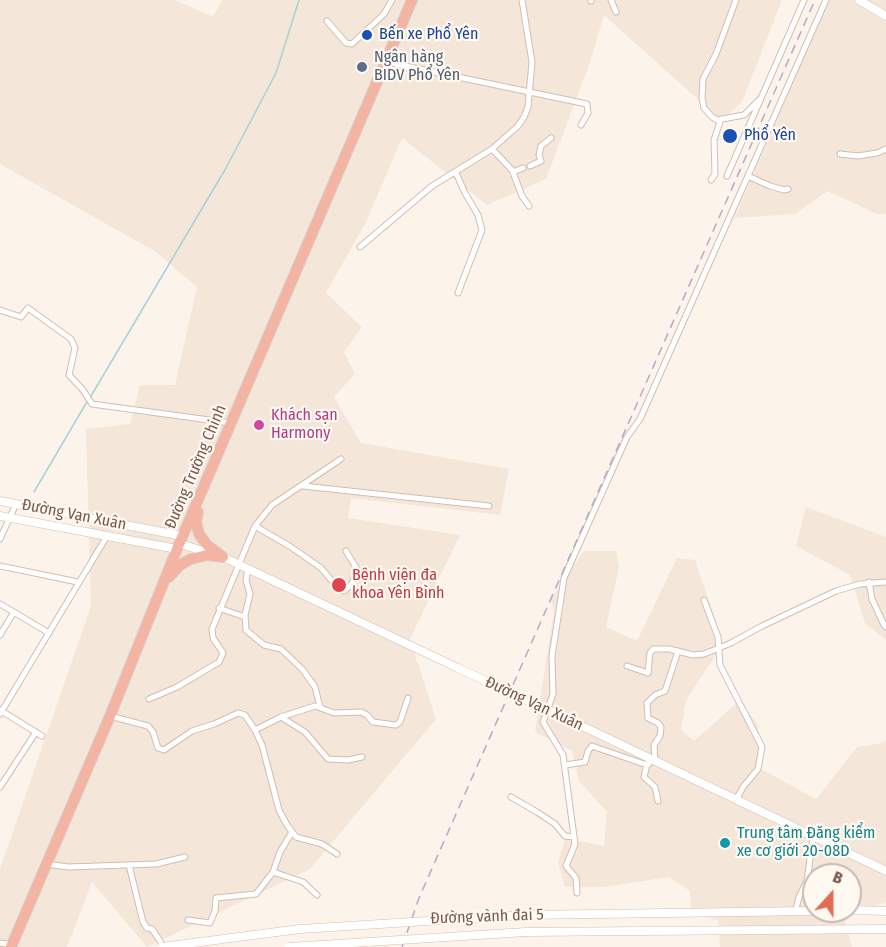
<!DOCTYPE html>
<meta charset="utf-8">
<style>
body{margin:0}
#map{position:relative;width:886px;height:947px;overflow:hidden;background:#fcf4eb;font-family:"Fira Sans Condensed",sans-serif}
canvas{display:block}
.north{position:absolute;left:802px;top:863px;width:60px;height:60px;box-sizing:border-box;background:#fff9f1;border:2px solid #c9b9af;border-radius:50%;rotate:21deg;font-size:16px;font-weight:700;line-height:24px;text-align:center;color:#775a4d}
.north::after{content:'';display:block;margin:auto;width:21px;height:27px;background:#e26c54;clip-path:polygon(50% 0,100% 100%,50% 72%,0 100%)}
</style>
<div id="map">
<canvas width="886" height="947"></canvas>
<div class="north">B</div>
</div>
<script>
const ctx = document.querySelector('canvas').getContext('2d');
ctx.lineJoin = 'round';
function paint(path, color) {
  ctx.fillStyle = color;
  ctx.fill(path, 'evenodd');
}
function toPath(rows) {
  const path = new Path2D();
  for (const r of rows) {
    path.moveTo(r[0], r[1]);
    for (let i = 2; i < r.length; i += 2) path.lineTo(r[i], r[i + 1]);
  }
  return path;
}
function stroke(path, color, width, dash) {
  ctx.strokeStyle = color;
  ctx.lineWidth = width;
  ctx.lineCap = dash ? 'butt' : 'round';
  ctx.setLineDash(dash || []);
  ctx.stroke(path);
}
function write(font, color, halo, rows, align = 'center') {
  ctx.font = font + ' "Fira Sans Condensed",sans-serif';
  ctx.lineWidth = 4.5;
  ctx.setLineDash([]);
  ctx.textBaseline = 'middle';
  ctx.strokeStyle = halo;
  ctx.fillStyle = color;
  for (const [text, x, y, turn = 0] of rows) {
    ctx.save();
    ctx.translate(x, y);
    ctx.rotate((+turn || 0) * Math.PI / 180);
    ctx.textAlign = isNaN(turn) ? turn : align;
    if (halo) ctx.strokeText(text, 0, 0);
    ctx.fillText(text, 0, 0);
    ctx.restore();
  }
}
paint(toPath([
 [0,0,175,0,213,17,222,0,782,0,742,102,722,121,604,15,588,68,546,179,487,205,402,138,366,222,326,293,362,327,344,352,355,374,334,397,361,443,509,469,500,515,351,498,348,518,460,535,410,639,436,719,310,869,147,947,92,882,67,947,0,947,0,869,91,606,86,429,130,424,140,385,175,385,197,287,156,252,0,164],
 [829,0,886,0,886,214,877,214,828,191,795,214,734,218],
 [806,507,886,537,886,640,865,623,850,575,796,546],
 [584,551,616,551,619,567,606,627,637,641,677,558,695,560,721,636,715,656,686,700,681,730,694,741,739,701,758,724,761,769,816,799,857,747,882,743,886,740,886,902,844,917,852,947,720,947,718,920,692,915,690,891,669,877,603,887,565,887,558,863,565,838,604,846,607,812,579,781,572,751,535,732,554,611,551,599],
 [814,875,850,875,850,911,814,911]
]), '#f4e6d9');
stroke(toPath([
 [91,396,226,168,276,73,299,0],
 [34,492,88,400]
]), '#a5d3d8', 1.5);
const street = toPath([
 [591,0,591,1],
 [611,0,616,12],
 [736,0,716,54,703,79,702,98,704,108,712,117,717,120,744,115,759,100],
 [327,21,346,43,352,44,384,14,392,0],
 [386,62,587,104,588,113,581,125],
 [492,149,512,170,522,196,529,206],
 [840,154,858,156,877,153,886,149],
 [530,166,541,161,539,155,541,146,551,138],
 [513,172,523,168],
 [456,173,465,193,478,215,482,230,458,293],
 [727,176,804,0],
 [748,176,770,186,784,190,788,189],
 [711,180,715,174,714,140,721,119],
 [360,247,432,186,492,149,518,126,524,117,528,107,532,62,522,0],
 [0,310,21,317,28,308,71,339,75,348,69,375,83,390,92,404,231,423],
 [303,486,489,506],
 [255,526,291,547,321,568,338,588,344,591,352,584,357,569,346,551],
 [0,539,16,504],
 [0,566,78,582],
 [248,569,246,580,250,594,245,615,246,630,264,645,281,649,303,670,315,687,320,707],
 [869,582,872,599,884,625,886,627],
 [704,600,718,637,720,665,762,747,758,769,743,787,736,800],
 [0,604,49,633],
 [219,608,245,617],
 [0,635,14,612],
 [627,666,648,673,650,653,653,649,669,649,693,655,704,654,731,643,762,626,836,591,860,584,886,582],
 [149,699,177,687,219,662,223,653,213,638,212,629,255,526,272,505,341,459],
 [0,710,42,736],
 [0,714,107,536],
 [110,716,148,726,153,732,158,748,164,750,192,731,214,724,238,713,245,715,255,730,262,745,279,810,287,825,296,837,322,844,337,854],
 [281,717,305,732,328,759,348,760,362,757],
 [255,730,281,717,315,706,334,713,361,712,367,715,373,722,396,725,400,722,408,698],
 [655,761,654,745,660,736,661,727,658,723,648,718,647,703,655,695,665,691,678,651],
 [647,764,644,777,655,787,658,801],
 [565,765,585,762,588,751,592,746,644,764,649,764,649,761],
 [0,787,36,732],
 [511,797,537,812,555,824,565,836,574,837],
 [46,864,68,867,156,864,185,857],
 [129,865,143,922,147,928,152,929,164,947],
 [273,872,303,882,317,895],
 [577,893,576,878,566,866,575,844,563,755,543,722,553,694,552,656,564,578,627,437,640,419,826,0],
 [796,909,799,897,807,881,813,837],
 [188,920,210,923,215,911,216,898,256,894,273,872,280,852,292,832],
 [0,943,12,945]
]);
const secondary = toPath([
 [859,0,886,16],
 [0,501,183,536],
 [0,516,177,549],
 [180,544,223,557,458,668],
 [561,716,886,871],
 [850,910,886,911],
 [524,915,814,911],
 [526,932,886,929]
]);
const highway = toPath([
 [198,512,196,522,199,534,207,545,223,557],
 [169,577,180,565,191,559,207,555,223,557],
 [11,947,110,716,177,549,412,0]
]);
stroke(street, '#d1beb2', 7);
stroke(secondary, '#d4beaf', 9);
stroke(highway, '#d9d1cd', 12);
stroke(street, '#fff', 5);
stroke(secondary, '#fff', 8);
stroke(highway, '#f4b4a4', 10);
stroke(toPath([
 [402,947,419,898,815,0]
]), '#b7a8c7', 1.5, [9, 6]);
const secondaryBridge = toPath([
 [458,668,561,716],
 [162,947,300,929,524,915],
 [289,947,526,932]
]);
stroke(secondaryBridge, '#d4beaf', 9, []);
stroke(secondaryBridge, '#fff', 8);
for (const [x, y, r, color] of [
 [367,35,6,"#1a4fb4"],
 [362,67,6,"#5c6f8a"],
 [730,136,8,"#1a4fb4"],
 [259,425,6,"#d1479c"],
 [339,585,8,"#e0444e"],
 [725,843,6,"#0f9aa8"]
]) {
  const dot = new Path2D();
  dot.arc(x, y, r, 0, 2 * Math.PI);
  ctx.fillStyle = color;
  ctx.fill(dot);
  stroke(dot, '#fff9f1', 2);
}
write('16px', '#164399', '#fff9f1', [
 ["Bến xe Phổ Yên",379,35],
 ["Phổ Yên",744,136]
], 'left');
write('16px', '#4e5e75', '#fff9f1', [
 ["Ngân hàng",374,58],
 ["BIDV Phổ Yên",374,76]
], 'left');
write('16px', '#b23c85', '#fff9f1', [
 ["Khách sạn",271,416],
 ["Harmony",271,434]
], 'left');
write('16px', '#775a4d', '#fff9f1', [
 ["Đường Trường Chinh",196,467,-67],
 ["Đường Vạn Xuân",74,515,11],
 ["Đường Vạn Xuân",534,704,25],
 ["Đường vành đai 5",487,917,-2]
]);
write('16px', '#be3a42', '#fff9f1', [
 ["Bệnh viện đa",352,576],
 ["khoa Yên Bình",352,594]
], 'left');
write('16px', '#0d838f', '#fff9f1', [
 ["Trung tâm Đăng kiểm",737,834],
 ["xe cơ giới 20-08D",737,852]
], 'left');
</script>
